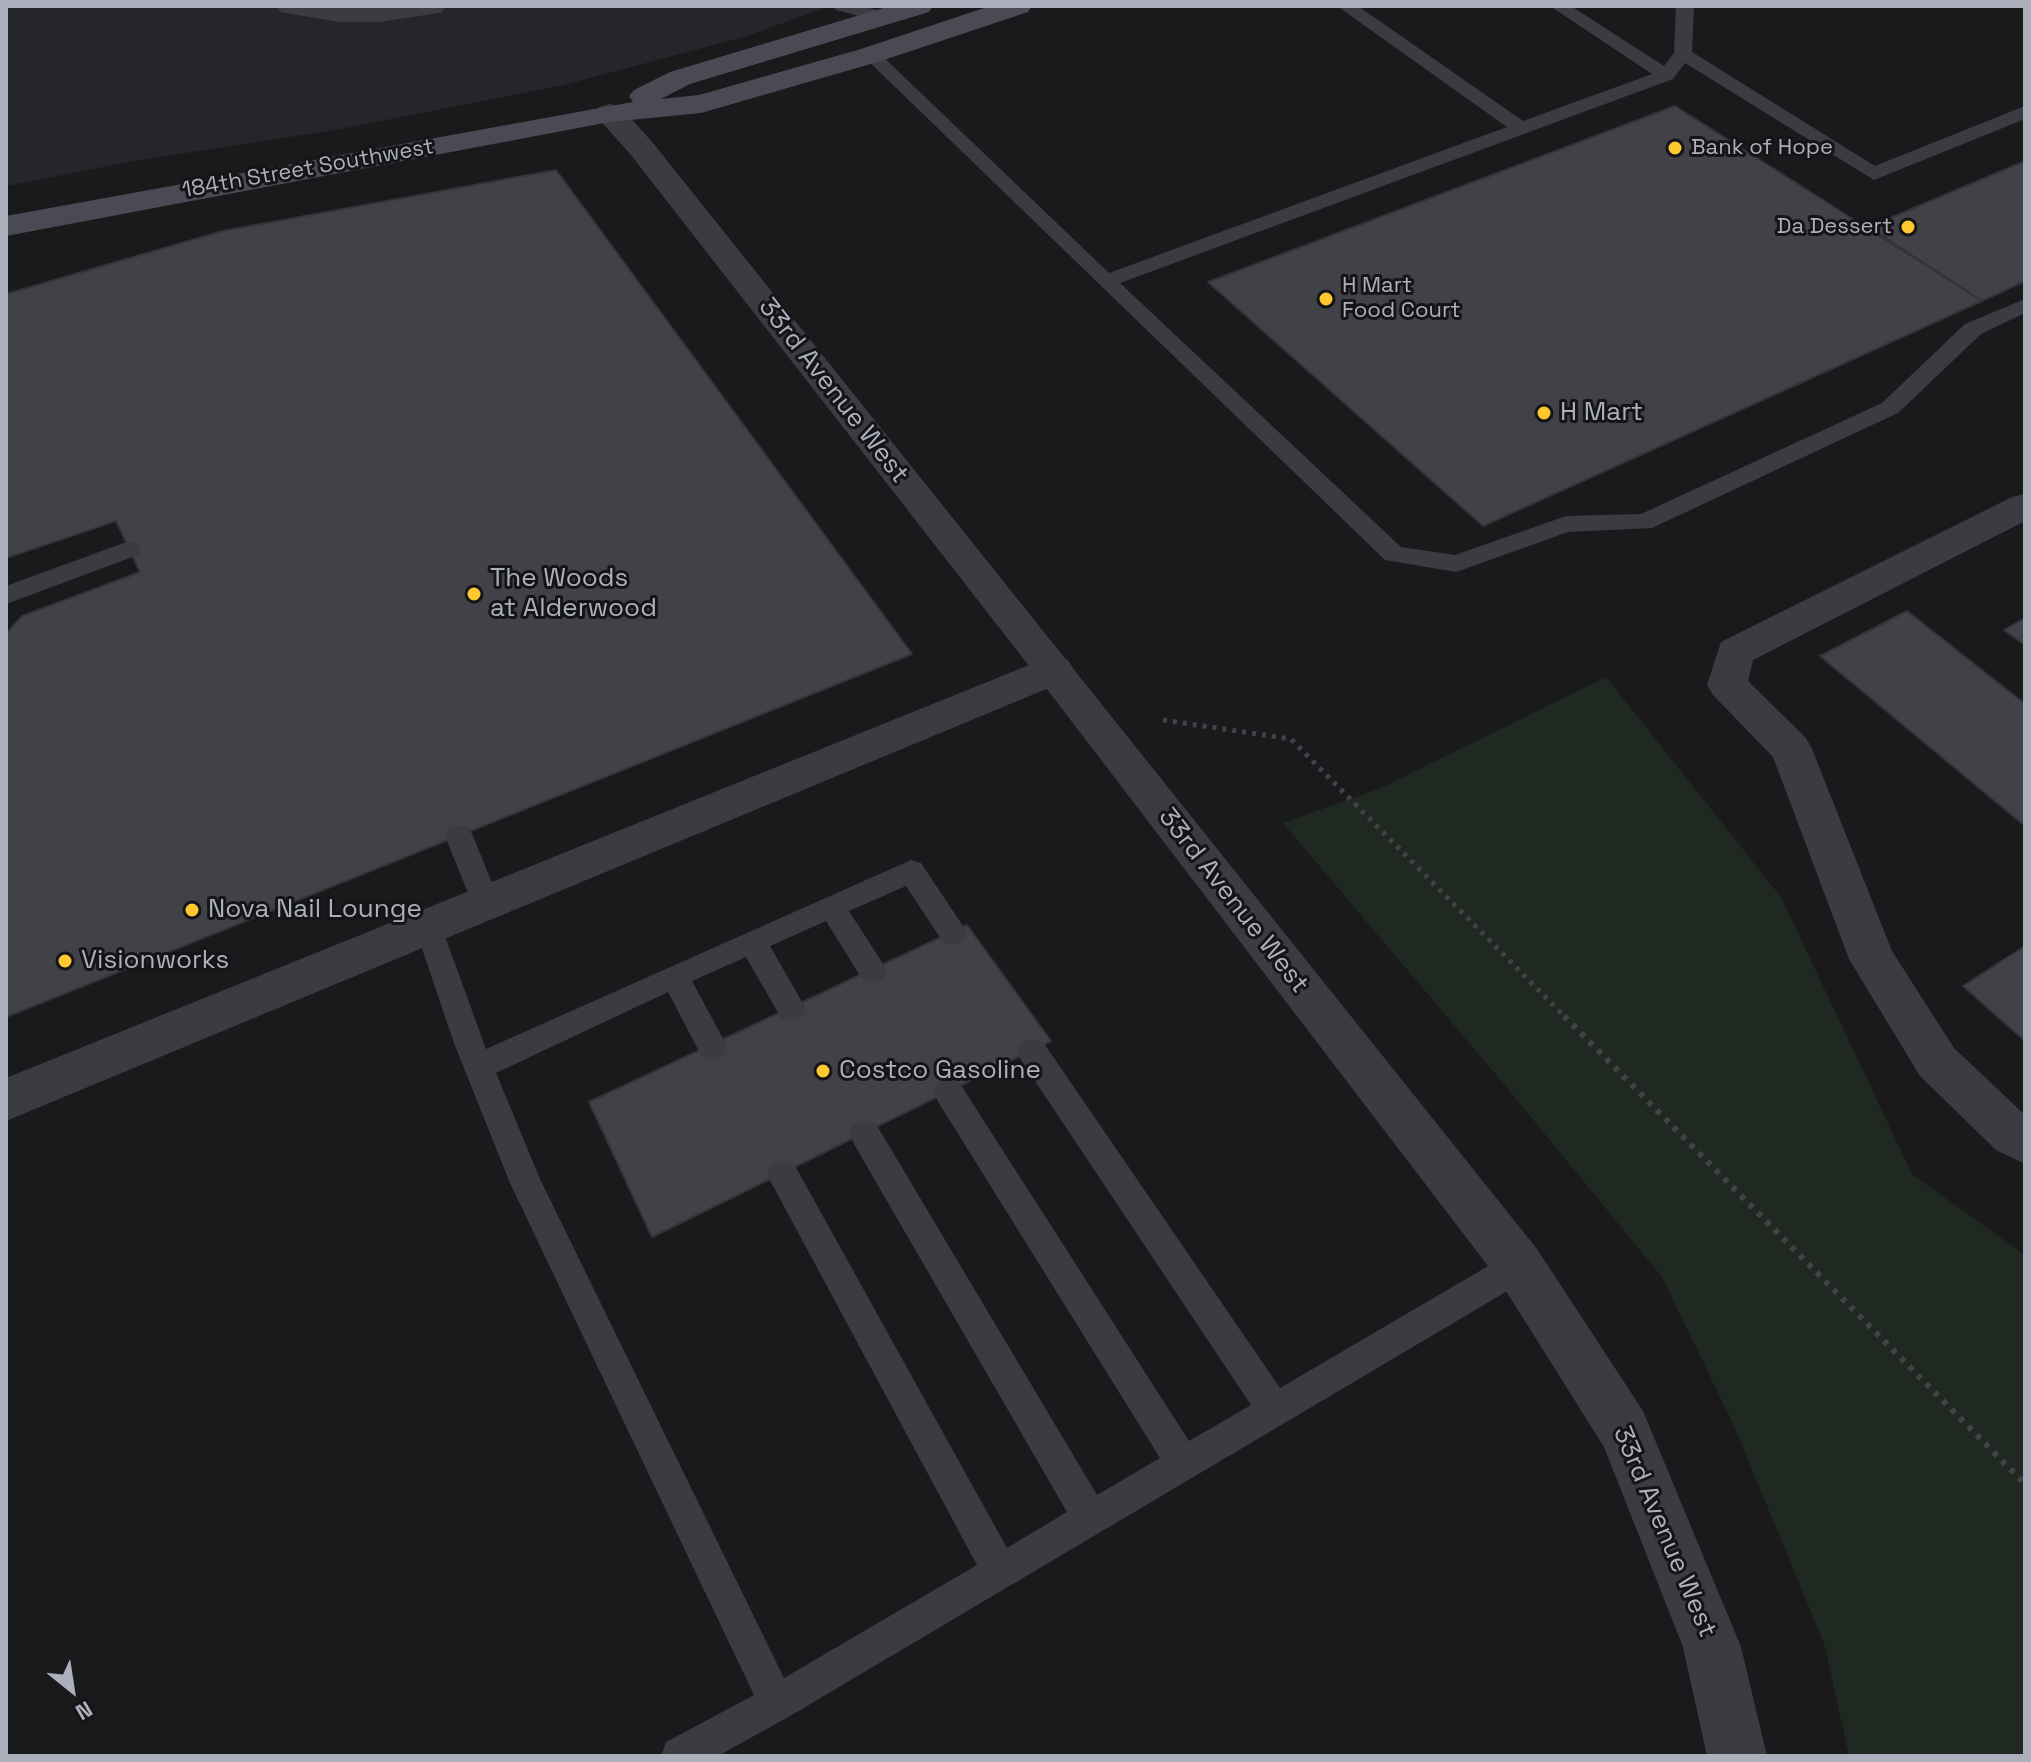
<!DOCTYPE html>
<style>
body{margin:0}
#map{position:relative;width:2031px;height:1762px;overflow:hidden;background:#1a1a1d;font-family:"Space Grotesk",sans-serif}
canvas{display:block}
.frame{position:absolute;inset:0;border:8px solid #acb0bd;pointer-events:none}
.north{position:absolute;left:32px;top:1650px;width:80px;height:80px;-webkit-text-stroke:6px #151518;paint-order:stroke;rotate:150deg;font-size:22px;font-weight:700;line-height:32px;text-align:center;color:#acb0bd}
.north::after{content:'';display:block;margin:auto;width:28px;height:36px;background:#acb0bd;clip-path:polygon(50% 0,100% 100%,50% 72%,0 100%)}
</style>
<div id="map">
<canvas width="2031" height="1762"></canvas>
<div class="frame"></div>
<div class="north">N</div>
</div>
<script>
const ctx = document.querySelector('canvas').getContext('2d');
ctx.lineJoin = 'round';
function paint(path, color) {
  ctx.fillStyle = color;
  ctx.fill(path, 'evenodd');
}
function toPath(rows) {
  const path = new Path2D();
  for (const r of rows) {
    path.moveTo(r[0], r[1]);
    for (let i = 2; i < r.length; i += 2) path.lineTo(r[i], r[i + 1]);
  }
  return path;
}
function stroke(path, color, width, dash) {
  ctx.strokeStyle = color;
  ctx.lineWidth = width;
  ctx.lineCap = dash ? 'butt' : 'round';
  ctx.setLineDash(dash || []);
  ctx.stroke(path);
}
function write(font, color, halo, rows, align = 'center') {
  ctx.font = font + ' "Space Grotesk",sans-serif';
  ctx.lineWidth = 6;
  ctx.setLineDash([]);
  ctx.textBaseline = 'middle';
  ctx.strokeStyle = halo;
  ctx.fillStyle = color;
  for (const [text, x, y, turn = 0] of rows) {
    ctx.save();
    ctx.translate(x, y);
    ctx.rotate((+turn || 0) * Math.PI / 180);
    ctx.textAlign = isNaN(turn) ? turn : align;
    if (halo) ctx.strokeText(text, 0, 0);
    ctx.fillText(text, 0, 0);
    ctx.restore();
  }
}
paint(toPath([
 [6,6,830,6,744,37,564,85,335,130,134,161,6,186]
]), '#26262a');
paint(toPath([
 [1606,677,1781,897,1912,1174,2025,1255,2025,1756,1849,1756,1824,1643,1733,1424,1662,1277,1503,1083,1283,823,1381,788]
]), '#1f2922');
const building = toPath([
 [1675,106,1982,301,1483,526,1208,282,1675,106],
 [2025,161,2025,281,1982,301,1869,227,2025,161],
 [556,170,912,654,6,1017,6,634,22,616,140,572,116,521,6,558,6,294,223,231,556,170],
 [1907,611,2025,704,2025,826,1820,656,1907,611],
 [2025,618,2025,645,2004,630,2025,618],
 [967,925,1051,1041,652,1237,589,1102,967,925],
 [2025,946,2025,1041,1963,986,2025,946]
]);
paint(building, '#414247');
stroke(building, '#343439', 2);
stroke(toPath([
 [1163,720,1291,739,1566,1018]
]), '#414349', 5, [4, 6]);
stroke(toPath([
 [1564,1016,2025,1484]
]), '#414349', 6, [5, 7]);
paint(toPath([
 [833,6,862,6,888,13,891,17,882,22,836,10,833,6],
 [1337,6,1358,6,1523,121,1652,74,1550,6,1571,6,1664,66,1674,53,1676,6,1694,6,1692,52,1875,166,2025,106,2025,119,1874,180,1685,63,1673,79,1120,283,1401,547,1455,555,1566,516,1641,514,1882,403,1965,324,2025,299,2025,313,1981,334,1898,413,1652,528,1568,532,1456,572,1385,560,862,55,865,51,877,51,1109,273,1507,127,1337,6],
 [129,541,138,543,141,549,138,555,6,604,6,586,129,541],
 [459,825,469,828,473,836,500,903,496,911,486,914,476,911,472,903,445,836,449,828,459,825],
 [911,860,921,863,963,926,967,934,963,942,953,946,943,942,906,886,849,911,887,970,882,979,872,982,862,979,826,921,770,946,806,1009,801,1018,791,1021,781,1018,746,957,692,981,727,1046,723,1055,712,1059,701,1055,668,992,496,1073,540,1179,784,1678,977,1565,772,1184,767,1174,772,1164,783,1160,794,1164,1007,1548,1067,1512,854,1144,850,1134,854,1124,865,1120,876,1124,1097,1495,1160,1458,937,1100,933,1091,937,1082,948,1078,959,1082,1189,1441,1251,1405,1021,1060,1017,1051,1021,1042,1032,1038,1043,1042,1280,1388,1507,1255,1519,1251,1531,1255,1535,1266,1531,1277,790,1716,718,1756,661,1756,666,1742,754,1695,510,1183,454,1043,414,925,418,917,428,913,438,917,486,1049,911,860]
]), '#3b3c42');
paint(toPath([
 [276,6,446,6,442,12,432,14,379,22,339,22,280,12,276,6],
 [2025,494,2025,521,1753,660,1748,681,1806,738,1812,749,1892,951,1954,1048,2025,1115,2025,1164,1996,1150,1920,1076,1849,959,1773,757,1713,695,1707,685,1721,642,2012,497,2025,494],
 [1054,655,1068,660,1074,670,1068,680,6,1121,6,1078,1054,655]
]), '#3b3c42');
paint(toPath([
 [610,104,621,107,653,143,1537,1249,1643,1411,1741,1647,1767,1756,1707,1756,1683,1647,1604,1447,1501,1283,1040,680,631,155,599,119,595,113,599,107,610,104]
]), '#3b3c42');
paint(toPath([
 [890,6,933,6,929,12,690,84,661,99,699,95,861,49,990,6,1032,6,1028,12,881,61,701,113,610,122,6,236,6,216,633,102,629,96,634,90,670,72,890,6]
]), '#494a53');
for (const [x, y, r, color] of [
 [1675,148,8,"#ffc830"],
 [1908,227,8,"#ffc830"],
 [1326,299,8,"#ffc830"],
 [1544,413,8,"#ffc830"],
 [474,594,8,"#ffc830"],
 [192,910,8,"#ffc830"],
 [65,961,8,"#ffc830"],
 [823,1071,8,"#ffc830"]
]) {
  const dot = new Path2D();
  dot.arc(x, y, r, 0, 2 * Math.PI);
  ctx.fillStyle = color;
  ctx.fill(dot);
  stroke(dot, '#151518', 3);
}
write('22px', '#acb0bd', '#151518', [
 ["Bank of Hope",1691,148],
 ["Da Dessert",1892,227,"right"],
 ["H Mart",1342,286],
 ["Food Court",1342,311]
], 'left');
write('22px', '#acb0bd', '#151518', [
 ["184th Street Southwest",308,169,-10]
]);
write('26px', '#acb0bd', '#151518', [
 ["33rd Avenue West",833,391,52],
 ["33rd Avenue West",1233,901,52],
 ["33rd Avenue West",1664,1532,67]
]);
write('26px', '#acb0bd', '#151518', [
 ["H Mart",1560,413],
 ["The Woods",490,579],
 ["at Alderwood",490,609],
 ["Nova Nail Lounge",208,910],
 ["Visionworks",81,961],
 ["Costco Gasoline",839,1071]
], 'left');
</script>
